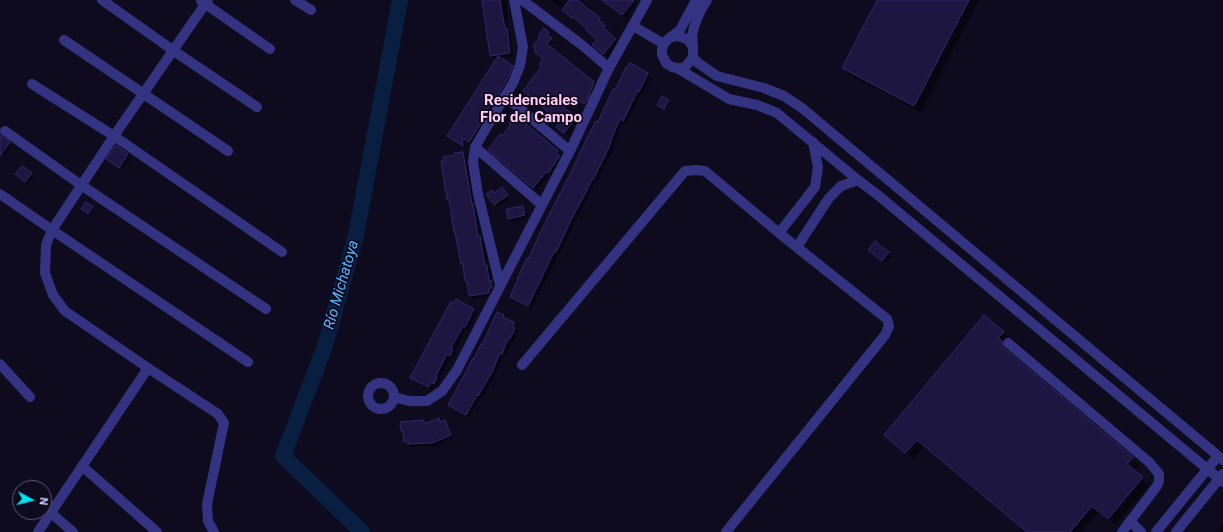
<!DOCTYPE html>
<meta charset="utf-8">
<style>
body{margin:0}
#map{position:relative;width:1223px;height:532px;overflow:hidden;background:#0e0b1f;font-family:Roboto,sans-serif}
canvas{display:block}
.north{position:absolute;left:12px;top:480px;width:40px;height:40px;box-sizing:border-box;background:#0e0b1f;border:1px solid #5a5779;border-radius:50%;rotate:97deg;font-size:11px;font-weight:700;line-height:16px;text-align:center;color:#cdc9ff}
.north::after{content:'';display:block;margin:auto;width:14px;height:18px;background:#00e4f4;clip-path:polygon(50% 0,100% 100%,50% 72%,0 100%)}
</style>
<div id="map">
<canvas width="1223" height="532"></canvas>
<div class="north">N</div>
</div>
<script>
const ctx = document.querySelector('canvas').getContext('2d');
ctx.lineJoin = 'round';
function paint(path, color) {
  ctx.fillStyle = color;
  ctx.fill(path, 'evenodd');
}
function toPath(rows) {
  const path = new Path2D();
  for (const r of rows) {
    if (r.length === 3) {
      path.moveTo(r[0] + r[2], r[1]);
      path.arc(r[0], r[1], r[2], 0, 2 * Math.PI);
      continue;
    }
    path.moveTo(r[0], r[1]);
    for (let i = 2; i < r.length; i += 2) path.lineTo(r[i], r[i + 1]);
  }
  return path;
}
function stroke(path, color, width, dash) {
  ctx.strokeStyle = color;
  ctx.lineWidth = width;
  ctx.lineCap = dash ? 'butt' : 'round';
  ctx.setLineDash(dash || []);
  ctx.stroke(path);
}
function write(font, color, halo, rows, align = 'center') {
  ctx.font = font + ' Roboto,sans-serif';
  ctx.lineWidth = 3.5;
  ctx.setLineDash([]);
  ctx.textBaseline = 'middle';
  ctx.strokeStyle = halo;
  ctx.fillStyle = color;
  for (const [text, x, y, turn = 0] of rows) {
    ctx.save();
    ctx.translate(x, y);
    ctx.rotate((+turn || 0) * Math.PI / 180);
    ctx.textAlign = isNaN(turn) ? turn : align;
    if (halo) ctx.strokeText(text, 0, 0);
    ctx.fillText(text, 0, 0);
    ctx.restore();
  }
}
paint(toPath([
 [483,0,506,0,508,31,510,33,513,56,499,58,515,70,472,145,464,140,465,148,448,136,497,58,494,59,491,56],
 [552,0,581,0,592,9,590,11,602,22,601,23,607,29,605,31,619,43,607,57,597,48,598,40,588,29],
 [602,0,634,0,637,3,626,18],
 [878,0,979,0,921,112,850,75,843,68],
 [544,30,552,37,550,39,554,42,550,48,597,86,588,106,577,98,567,111,576,118,574,121,577,124,568,136,560,130,561,122,543,67,544,59,541,37],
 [630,65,648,74,651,77,642,95,641,94,627,123,623,122,613,146,614,147,597,182,595,181,588,197,575,222,559,255,558,255,532,308,514,300,511,297,598,123],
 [668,101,670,102,666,109,658,105],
 [515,117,558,151,561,155,559,157,563,160,551,175,550,174,537,190,493,153,502,137,512,124],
 [0,136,12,146,4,157,0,154],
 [463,153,466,156,474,205,476,208,481,239,483,241,488,268,490,270,492,283,494,285,494,291,492,291,492,296,473,299,470,296,468,283,466,281,464,266,462,264,450,201,448,199,445,161],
 [128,154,131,158,123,170,108,159],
 [22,167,34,177,28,184,19,177],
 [502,188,510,199,498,207,495,204,494,194],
 [86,203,94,209,90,215,84,210],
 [523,207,526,210,528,218,513,222,509,219],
 [873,253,888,253,891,256,886,263],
 [473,310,477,313,468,330,466,329,454,352,456,353,453,358,451,357,439,380,440,381,437,386,435,385,432,390,415,381,412,377],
 [498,313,504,316,507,320,514,323,517,327,516,330,518,332,513,341,512,341,505,356,504,355,495,375,482,399,480,398,469,417,453,408,449,405,483,346],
 [1003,332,1010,339,1008,349,1009,354,1139,465,1134,471,1149,485,1115,525,1099,512,1082,532,1027,532,924,446,913,459,885,435],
 [439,420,442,422,445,421,448,424,453,438,436,446,412,447,405,442,404,433,402,431,423,421,427,425],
 [1223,523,1223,532,1221,532,1218,530]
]), '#0007');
stroke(toPath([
 [362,532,283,456,325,346,356,235,400,0]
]), '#081f41', 16);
const building = toPath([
 [482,0,500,0,505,29,507,28,510,53,490,56,482,0],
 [569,0,578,0,585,6,600,18,599,20,605,25,603,27,616,39,603,54,592,45,597,40,586,30,587,29,572,16,572,18,562,10,569,0],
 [602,0,634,0,622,15,602,0],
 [877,0,969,0,914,106,842,68,877,0],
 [544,28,549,33,547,35,552,38,547,44,594,82,587,101,584,104,573,96,564,108,573,114,571,117,574,120,564,133,556,127,560,122,523,91,542,66,539,64,543,59,534,51,536,48,533,46,540,37,538,36,544,28],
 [498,56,513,66,507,80,491,106,490,105,480,122,481,123,469,142,462,138,463,146,447,136,498,56],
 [630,63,648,73,639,92,637,92,623,121,620,119,610,142,611,143,593,180,592,179,585,194,572,218,556,252,554,252,528,306,510,297,518,279,517,279,527,258,528,259,542,229,572,170,589,134,596,121,598,122,613,89,615,90,626,67,627,68,630,63],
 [662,96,669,100,664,109,657,105,662,96],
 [515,115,558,151,556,153,560,156,548,173,546,172,533,188,488,150,500,134,502,136,511,124,509,123,515,115],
 [0,135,10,142,0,156,0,135],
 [116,145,128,154,119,168,106,159,116,145],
 [463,152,472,204,473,203,478,236,480,236,485,266,487,265,489,281,491,280,492,288,489,288,489,293,469,296,467,281,465,281,463,264,461,264,455,232,454,232,449,200,447,200,441,161,444,161,443,157,454,155,454,153,463,152],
 [22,166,32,173,25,182,15,174,22,166],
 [502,187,508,195,494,205,486,194,492,190,494,193,502,187],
 [86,202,93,207,88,214,81,209,86,202],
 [523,206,525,215,508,219,506,209,523,206],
 [875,241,889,252,882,261,868,250,875,241],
 [456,299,474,309,465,327,463,326,451,348,453,349,450,356,447,354,436,376,437,377,434,384,431,382,429,387,410,378,451,301,454,303,456,299],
 [497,312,504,315,503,317,514,322,513,327,515,328,510,339,508,338,502,354,500,353,492,372,478,396,477,395,466,415,448,405,466,372,473,358,474,359,481,344,482,345,497,312],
 [984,315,1004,332,998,338,1002,341,1002,345,1004,348,1133,457,1127,464,1143,477,1108,519,1092,506,1070,532,1027,532,917,440,905,453,884,435,984,315],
 [439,418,440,422,445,420,451,435,432,443,408,444,408,442,404,442,403,431,401,431,400,422,424,420,424,424,439,418]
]);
paint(building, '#1d1641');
stroke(building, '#32276e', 1);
stroke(toPath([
 [102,0,174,51,257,107],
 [208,0,114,136,52,230,46,245,45,273,53,295,65,311,148,368,218,414,224,423,207,504,208,521,214,532],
 [295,0,311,10],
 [522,0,582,45,609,68],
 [201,1,270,49],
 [633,26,664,44],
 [672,37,677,36,687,39,693,47,693,57,687,65,683,68,677,68,672,67,667,64,662,55,662,49,664,44,667,40,680,30,696,0],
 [64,40,228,151],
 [693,46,692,35,695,24,700,12,707,0],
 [693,57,698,63,717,76,764,88,784,96,802,108,1223,460],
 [677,68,729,99,757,105,777,113,858,180,879,196,1223,482],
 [32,84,114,136,282,252],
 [505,96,570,151],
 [5,131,81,185,266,309],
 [475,147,542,205],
 [0,194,52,230,248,362],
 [779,233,815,187,818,167,813,142],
 [797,247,823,207,829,198,841,186,858,180],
 [500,285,478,194,473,162,475,147,505,96,513,83,520,65,523,47,514,0],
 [1008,343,1149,462,1159,474,1159,481,1157,486,1122,532],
 [0,364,30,397],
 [522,365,685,171,696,170,705,171,779,233,887,319,889,326,885,335,726,532],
 [381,396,13],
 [394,397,409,401,427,401,442,391,457,370,542,205,570,151,609,68,647,0],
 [82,466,157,532],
 [51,513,73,532],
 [1130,521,1141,532],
 [38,532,148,368],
 [1156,532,1218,456],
 [1176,532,1223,474]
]), '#343381', 10);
write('bold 15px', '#ffcbee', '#0e0b1f', [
 ["Residenciales",531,101],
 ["Flor del Campo",531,118]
]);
write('italic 15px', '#57b7ff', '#0e0b1f', [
 ["Río Michatoya",342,285,-74]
]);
</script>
